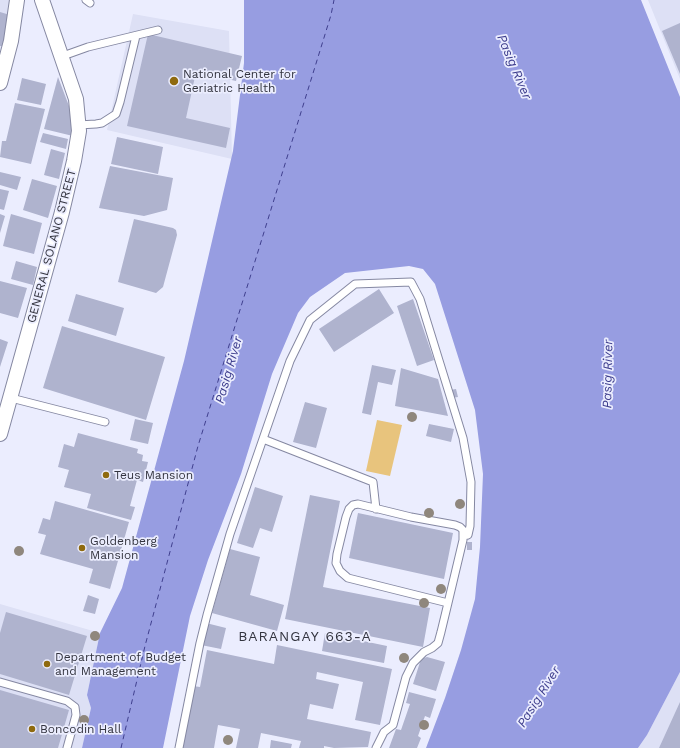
<!DOCTYPE html>
<style>
body{margin:0}
canvas{display:block;background:#ebedfe}
</style>
<canvas width="680" height="748"></canvas>
<script>
const ctx = document.querySelector('canvas').getContext('2d');
ctx.lineJoin = 'round';
function paint(path, color) {
  ctx.fillStyle = color;
  ctx.fill(path, 'evenodd');
}
function toPath(rows) {
  const path = new Path2D();
  for (const r of rows) {
    path.moveTo(r[0], r[1]);
    for (let i = 2; i < r.length; i += 2) path.lineTo(r[i], r[i + 1]);
  }
  return path;
}
function stroke(path, color, width, dash) {
  ctx.strokeStyle = color;
  ctx.lineWidth = width;
  ctx.lineCap = dash ? 'butt' : 'round';
  ctx.setLineDash(dash || []);
  ctx.stroke(path);
}
function write(font, color, halo, rows, align = 'center') {
  ctx.font = font + ' "Work Sans",sans-serif';
  ctx.lineWidth = 3.5;
  ctx.setLineDash([]);
  ctx.textBaseline = 'middle';
  ctx.strokeStyle = halo;
  ctx.fillStyle = color;
  for (const [text, x, y, turn = 0] of rows) {
    ctx.save();
    ctx.translate(x, y);
    ctx.rotate((+turn || 0) * Math.PI / 180);
    ctx.textAlign = isNaN(turn) ? turn : align;
    if (halo) ctx.strokeText(text, 0, 0);
    ctx.fillText(text, 0, 0);
    ctx.restore();
  }
}
paint(toPath([
 [0,0,15,0,0,56],
 [648,0,680,0,680,79],
 [133,14,229,31,232,159,107,130],
 [0,604,100,633,87,695,91,708,82,748,0,748],
 [680,672,680,748,638,748,647,735]
]), '#dde0f5');
paint(toPath([
 [377,420,402,425,390,476,366,471]
]), '#e8c47d');
paint(toPath([
 [244,0,641,0,680,97,680,672,647,735,638,748,426,748,445,698,461,650,475,599,480,547,483,474,475,410,435,284,423,269,409,266,345,273,310,297,298,313,272,374,241,474,208,560,190,616,163,748,82,748,91,708,87,695,100,633,122,588,184,361,233,151,244,63]
]), '#979de1');
stroke(toPath([
 [121,748,145,646,198,446,331,15,334,0]
]), '#3f3f8e', 1, [5, 4]);
paint(toPath([
 [0,12,10,15,2,46,0,46],
 [680,23,680,74,662,31],
 [148,34,242,56,236,81,196,72,186,118,230,128,226,148,127,126],
 [58,77,72,114,73,136,44,129],
 [22,78,46,84,41,105,17,100],
 [15,103,45,109,31,164,0,157,2,141,6,141],
 [43,133,68,139,66,149,40,142],
 [117,137,163,147,158,174,111,164],
 [51,149,65,153,59,179,44,175],
 [110,166,173,178,167,210,144,216,99,208],
 [0,172,21,177,17,190,0,185],
 [32,179,57,186,48,218,23,210],
 [0,189,9,191,4,210,0,209],
 [0,214,5,216,0,233],
 [11,214,42,223,34,254,3,246],
 [134,219,173,228,176,230,177,235,163,287,156,293,118,282],
 [16,261,37,267,33,285,11,279],
 [0,281,27,288,18,318,0,313],
 [379,289,394,313,334,352,319,329],
 [76,294,124,308,116,336,68,321],
 [413,299,434,360,417,366,397,306],
 [62,326,165,357,146,420,43,388],
 [0,339,8,342,0,367],
 [372,365,396,370,392,385,378,382,371,415,362,413],
 [401,368,438,379,448,416,395,406],
 [456,389,458,397,452,398,450,390],
 [305,402,327,408,316,448,293,442],
 [135,419,153,423,148,444,130,440],
 [429,424,454,429,451,442,426,436],
 [78,433,138,449,137,453,143,455,142,461,148,462,143,482,137,480,130,506,135,507,131,520,87,508,91,494,64,487,69,470,58,467,64,444,74,447],
 [255,487,283,496,272,532,260,528,253,548,237,543],
 [310,495,340,501,323,587,430,608,423,647,285,619],
 [55,501,129,522,110,589,89,583,93,569,40,554,46,535,38,533,43,518,50,520],
 [358,513,453,533,444,579,349,558],
 [467,542,472,542,472,550,467,550],
 [230,549,260,557,250,595,284,605,277,631,212,613],
 [88,595,99,599,95,614,83,611],
 [6,612,87,636,69,695,0,674,0,633],
 [206,623,226,628,221,649,201,645],
 [325,633,387,646,384,663,322,651],
 [277,645,392,669,380,725,355,720,363,682,317,672,316,679,339,684,333,709,310,704,307,719,371,732,368,747,334,748,324,746,324,748,299,748,301,741,261,733,258,748,236,748,240,729,218,725,214,748,180,748,193,686,200,687,207,650,274,664],
 [427,657,445,662,436,691,413,684,421,659],
 [0,690,69,710,58,748,0,748],
 [409,692,436,699,430,718,425,716,418,736,421,738,417,748,389,748,396,729,401,730,410,704,406,703],
 [680,702,680,748,659,748],
 [271,740,292,744,291,748,270,748]
]), '#afb3ce');
const service = toPath([
 [86,0,90,3],
 [60,57,88,47,158,30],
 [78,125,96,124,102,123,116,114,120,102,136,36],
 [11,398,105,422],
 [263,439,373,482,376,509],
 [0,682,67,701,75,707,76,715,67,748],
 [179,748,200,643,207,615,230,534,290,361,310,320,355,284,411,282,420,299,463,438,471,482,470,526,468,535,463,536],
 [376,748,384,732,393,725,406,677,413,663,424,652,432,648,438,643,441,632,448,603,463,540,463,530,460,527,455,525,411,517,358,504,353,505,349,509,346,517,337,554,336,563,340,571,348,578,448,603]
]);
const minor = toPath([
 [0,83,11,41,17,0],
 [0,434,62,212,74,161,79,131,76,99,42,0]
]);
stroke(service, '#8588a2', 9);
stroke(minor, '#8588a2', 16);
stroke(service, '#fff', 7);
stroke(minor, '#fff', 14);
ctx.fillStyle = '#8f877d';
for (const [x, y] of [
 [412,417],
 [460,504],
 [429,513],
 [19,551],
 [441,589],
 [424,603],
 [95,636],
 [404,658],
 [84,720],
 [424,725],
 [228,740]
]) {
  ctx.beginPath();
  ctx.arc(x, y, 5, 0, 2 * Math.PI);
  ctx.fill();
}
for (const [x, y, r, color] of [
 [174,81,5,"#8f6a0f"],
 [106,475,4,"#8f6a0f"],
 [82,548,4,"#8f6a0f"],
 [47,664,4,"#8f6a0f"],
 [32,729,4,"#8f6a0f"]
]) {
  const dot = new Path2D();
  dot.arc(x, y, r, 0, 2 * Math.PI);
  ctx.fillStyle = color;
  ctx.fill(dot);
  stroke(dot, '#ebedfe', 1.5);
}
write('12px', '#33343f', '#ebedfe', [
 ["National Center for",183,74],
 ["Geriatric Health",183,88],
 ["Teus Mansion",114,475],
 ["Goldenberg",90,541],
 ["Mansion",90,555],
 ["Department of Budget",55,657],
 ["and Management",55,671],
 ["Boncodin Hall",40,729]
], 'left');
write('12px', '#33343f', '#ebedfe', [
 ["GENERAL SOLANO STREET",52,246,-75]
]);
write('italic 13px', '#3f3f8e', '#ebedfe', [
 ["Pasig River",514,67,67],
 ["Pasig River",229,370,-74],
 ["Pasig River",608,374,-89],
 ["Pasig River",539,697,-58]
]);
ctx.letterSpacing = '1px';
write('14px', '#33343f', '#ebedfe', [
 ["BARANGAY 663-A",305,637]
]);
ctx.letterSpacing = '0px';
</script>
